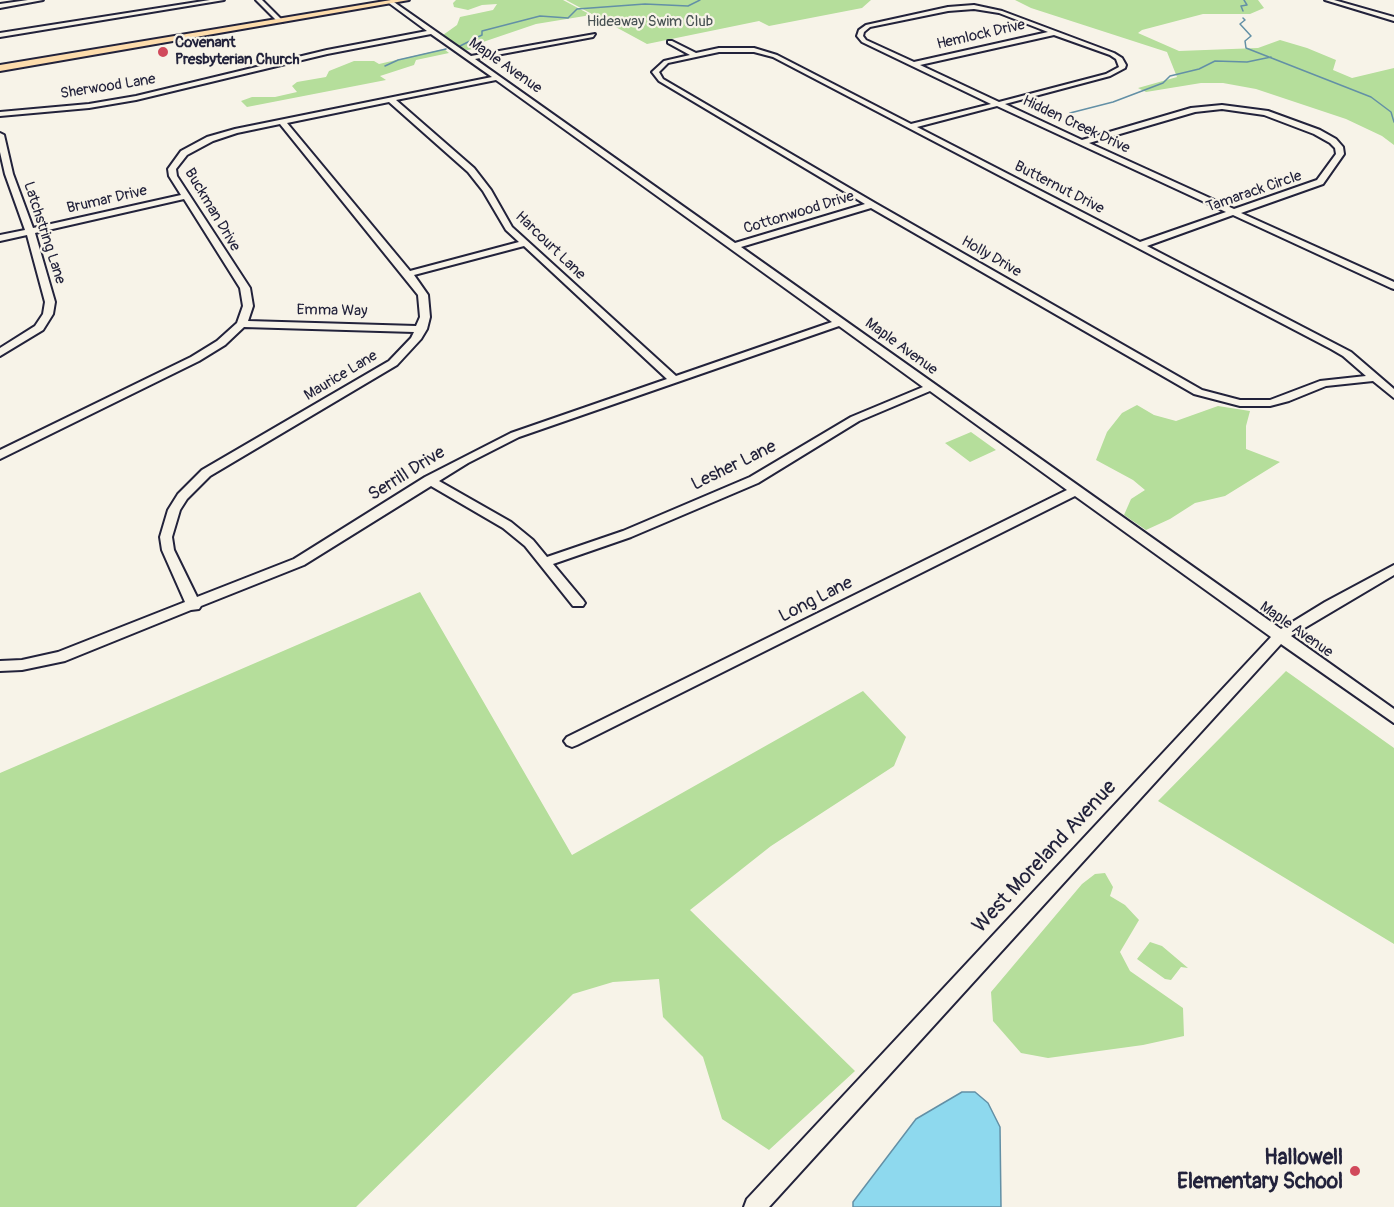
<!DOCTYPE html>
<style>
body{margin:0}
canvas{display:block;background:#f7f3e8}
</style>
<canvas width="1394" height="1207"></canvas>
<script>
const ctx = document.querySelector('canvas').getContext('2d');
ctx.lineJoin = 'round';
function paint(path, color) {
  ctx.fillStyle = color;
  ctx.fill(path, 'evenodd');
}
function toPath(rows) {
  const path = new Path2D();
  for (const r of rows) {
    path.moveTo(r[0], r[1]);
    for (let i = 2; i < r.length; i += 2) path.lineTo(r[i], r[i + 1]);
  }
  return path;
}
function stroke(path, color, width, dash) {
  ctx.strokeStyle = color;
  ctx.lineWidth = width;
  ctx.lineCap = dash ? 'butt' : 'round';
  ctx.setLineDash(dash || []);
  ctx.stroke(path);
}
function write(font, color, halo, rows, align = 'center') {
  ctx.font = font + ' Pangolin,sans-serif';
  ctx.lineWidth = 4.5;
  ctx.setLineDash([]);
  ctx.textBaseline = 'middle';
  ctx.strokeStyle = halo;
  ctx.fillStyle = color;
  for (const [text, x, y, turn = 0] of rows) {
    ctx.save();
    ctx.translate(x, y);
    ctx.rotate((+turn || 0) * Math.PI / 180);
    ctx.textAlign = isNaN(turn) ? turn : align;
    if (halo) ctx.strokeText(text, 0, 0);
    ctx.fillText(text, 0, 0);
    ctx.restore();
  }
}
paint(toPath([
 [456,0,563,0,591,15,536,24,483,42,481,48,467,50,459,48,443,35,457,25,460,17,493,10,497,4,482,5,468,10,454,7,453,3],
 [566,0,871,0,862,8,769,26,759,21,647,44],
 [1015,0,1258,0,1264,8,1250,14,1203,14,1142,30,1138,33,1179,51,1258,48,1280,40,1307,48,1336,60,1333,70,1352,78,1394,68,1394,145,1382,136,1346,119,1256,89,1223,83,1201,83,1146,92,1138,88,1177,77,1167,52,1031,8],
 [444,49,449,53,416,60,414,65,380,76,386,80,247,107,241,101,252,97,275,97,297,92,292,86,297,82,326,77,329,71,354,61,374,61,379,64],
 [1137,405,1154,415,1176,421,1218,406,1250,411,1246,426,1246,449,1280,462,1225,496,1195,503,1170,519,1146,530,1124,515,1131,499,1145,490,1133,480,1096,460,1107,432,1122,413],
 [971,432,996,450,970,462,945,443],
 [420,592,572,855,863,691,906,737,894,766,771,846,690,910,855,1071,769,1150,722,1119,703,1057,663,1017,659,979,613,982,573,994,356,1207,0,1207,0,773],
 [1286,671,1394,748,1394,944,1158,801],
 [1105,873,1113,887,1110,896,1125,905,1139,920,1120,952,1130,971,1183,1008,1184,1036,1143,1045,1048,1058,1021,1053,993,1021,991,992,1082,884,1095,874],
 [1150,942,1162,946,1188,968,1181,967,1171,980,1165,979,1137,959]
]), '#b5de9b');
const water = toPath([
 [962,1092,975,1092,988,1103,1000,1127,1001,1207,853,1207,853,1202,916,1119,962,1092]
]);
paint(water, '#8ed9ee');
stroke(water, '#6390a6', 1.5);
stroke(toPath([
 [1243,11,1241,6,1247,5,1244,0],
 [1243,18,1245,20,1240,24,1251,36,1245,41,1246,48,1371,97,1391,112,1394,122],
 [460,46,482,35,482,31,540,16,568,18,577,9,645,4,688,6,700,0],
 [385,66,398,60,446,49],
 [1070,113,1113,102,1163,83,1170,76,1199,69,1215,61,1247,62,1271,57]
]), '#6390a6', 1.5);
const minor = toPath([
 [28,0,43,0,0,8,0,4,28,0],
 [210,0,224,0,0,37,0,33,210,0],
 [256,0,262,0,282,20,282,22,278,22,256,0],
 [391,0,471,56,595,34,593,37,475,59,735,243,865,204,659,81,652,72,664,61,690,55,668,43,668,41,672,41,696,53,719,48,754,48,777,55,911,124,991,104,862,42,857,36,859,30,866,25,948,7,974,5,1002,11,1114,53,1122,58,1126,65,1125,68,1110,76,1005,104,1082,140,1191,108,1222,105,1268,111,1320,130,1336,139,1343,147,1344,154,1323,184,1241,213,1394,282,1394,289,1391,288,1233,215,1147,246,1351,352,1394,389,1394,398,1373,381,1326,386,1289,401,1270,406,1240,406,1194,394,871,208,741,247,1281,629,1325,602,1394,565,1394,575,1291,636,1394,709,1394,723,1281,644,769,1207,744,1207,747,1199,1271,637,1075,496,577,745,572,747,567,745,564,741,567,737,1067,490,930,391,859,421,758,483,631,537,553,564,583,600,585,603,583,606,573,606,525,546,503,528,431,486,304,565,201,606,199,609,191,610,65,661,22,670,0,671,0,661,22,660,58,652,185,602,162,550,160,537,168,510,178,494,202,470,389,361,411,338,414,332,244,327,225,345,199,361,0,459,0,450,191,357,217,341,237,323,243,306,240,288,184,199,35,233,55,302,53,314,43,330,0,356,0,348,35,326,43,314,45,302,27,235,0,241,0,235,25,230,5,174,0,152,0,133,4,135,13,174,33,228,181,195,169,176,168,169,181,151,207,137,235,129,492,77,431,34,327,54,136,100,89,108,0,116,0,112,89,104,136,96,327,50,427,31,389,3,391,0],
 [974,9,999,13,1048,32,914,62,866,40,863,36,864,32,870,27,948,11,974,9],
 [1054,35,1110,55,1116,59,1119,67,1106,74,999,102,920,65,1054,35],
 [719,52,754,52,773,57,1331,349,1343,356,1366,376,1320,381,1270,400,1240,400,1202,390,875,203,663,79,659,72,668,63,719,52],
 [496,80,832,322,676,376,512,227,491,190,474,168,396,100,496,80],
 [389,102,468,172,483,191,506,230,519,242,410,271,287,123,389,102],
 [997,106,1226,212,1140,242,917,127,997,106],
 [1222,109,1264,115,1314,134,1330,143,1335,148,1336,154,1317,180,1234,209,1089,143,1195,112,1222,109],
 [280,124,418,295,420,317,416,326,248,321,253,306,250,288,177,176,176,169,187,155,213,141,237,133,280,124],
 [524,246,667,379,511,433,425,477,294,559,197,597,174,550,172,537,180,510,187,499,210,476,397,365,421,339,427,329,430,317,428,295,414,275,524,246],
 [839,326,923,387,851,417,750,477,623,531,547,557,533,540,511,522,439,481,468,463,519,437,839,326],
 [1325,0,1334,0,1394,17,1394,21,1325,0]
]);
const major = toPath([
 [391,0,409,0,0,71,0,65,391,0]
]);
stroke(minor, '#22223b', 4);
stroke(major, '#22223b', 4);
paint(minor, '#f7f3e8');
paint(major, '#fddcac');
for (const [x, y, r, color] of [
 [163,52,6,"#d1495b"],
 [1355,1171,6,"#d1495b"]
]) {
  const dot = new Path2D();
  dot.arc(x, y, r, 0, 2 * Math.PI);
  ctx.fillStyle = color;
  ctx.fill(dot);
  stroke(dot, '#f7f3e8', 2);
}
write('15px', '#475153', '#f7f3e8', [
 ["Hideaway Swim Club",650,22]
]);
write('15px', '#22223b', '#f7f3e8', [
 ["Hemlock Drive",981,35,-13],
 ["Maple Avenue",505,66,35],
 ["Sherwood Lane",108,87,-9],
 ["Hidden Creek Drive",1076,125,25],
 ["Butternut Drive",1059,188,27],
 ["Tamarack Circle",1254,192,-19],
 ["Brumar Drive",107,200,-13],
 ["Buckman Drive",212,210,59],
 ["Cottonwood Drive",799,213,-17],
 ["Latchstring Lane",44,233,72],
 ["Harcourt Lane",550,246,44],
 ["Holly Drive",991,257,30],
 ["Emma Way",332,311,1],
 ["Maple Avenue",901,347,36],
 ["Maurice Lane",341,376,-31],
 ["Maple Avenue",1296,630,35]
]);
write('bold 15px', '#22223b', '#f7f3e8', [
 ["Covenant",175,43],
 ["Presbyterian Church",175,60]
], 'left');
write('18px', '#22223b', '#f7f3e8', [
 ["Lesher Lane",734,466,-26],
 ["Serrill Drive",407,474,-32],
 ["Long Lane",816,600,-27]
]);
write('21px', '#22223b', '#f7f3e8', [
 ["West Moreland Avenue",1045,857,-47]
]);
write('bold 21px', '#22223b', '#f7f3e8', [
 ["Hallowell",1343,1159],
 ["Elementary School",1343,1183]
], 'right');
</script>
